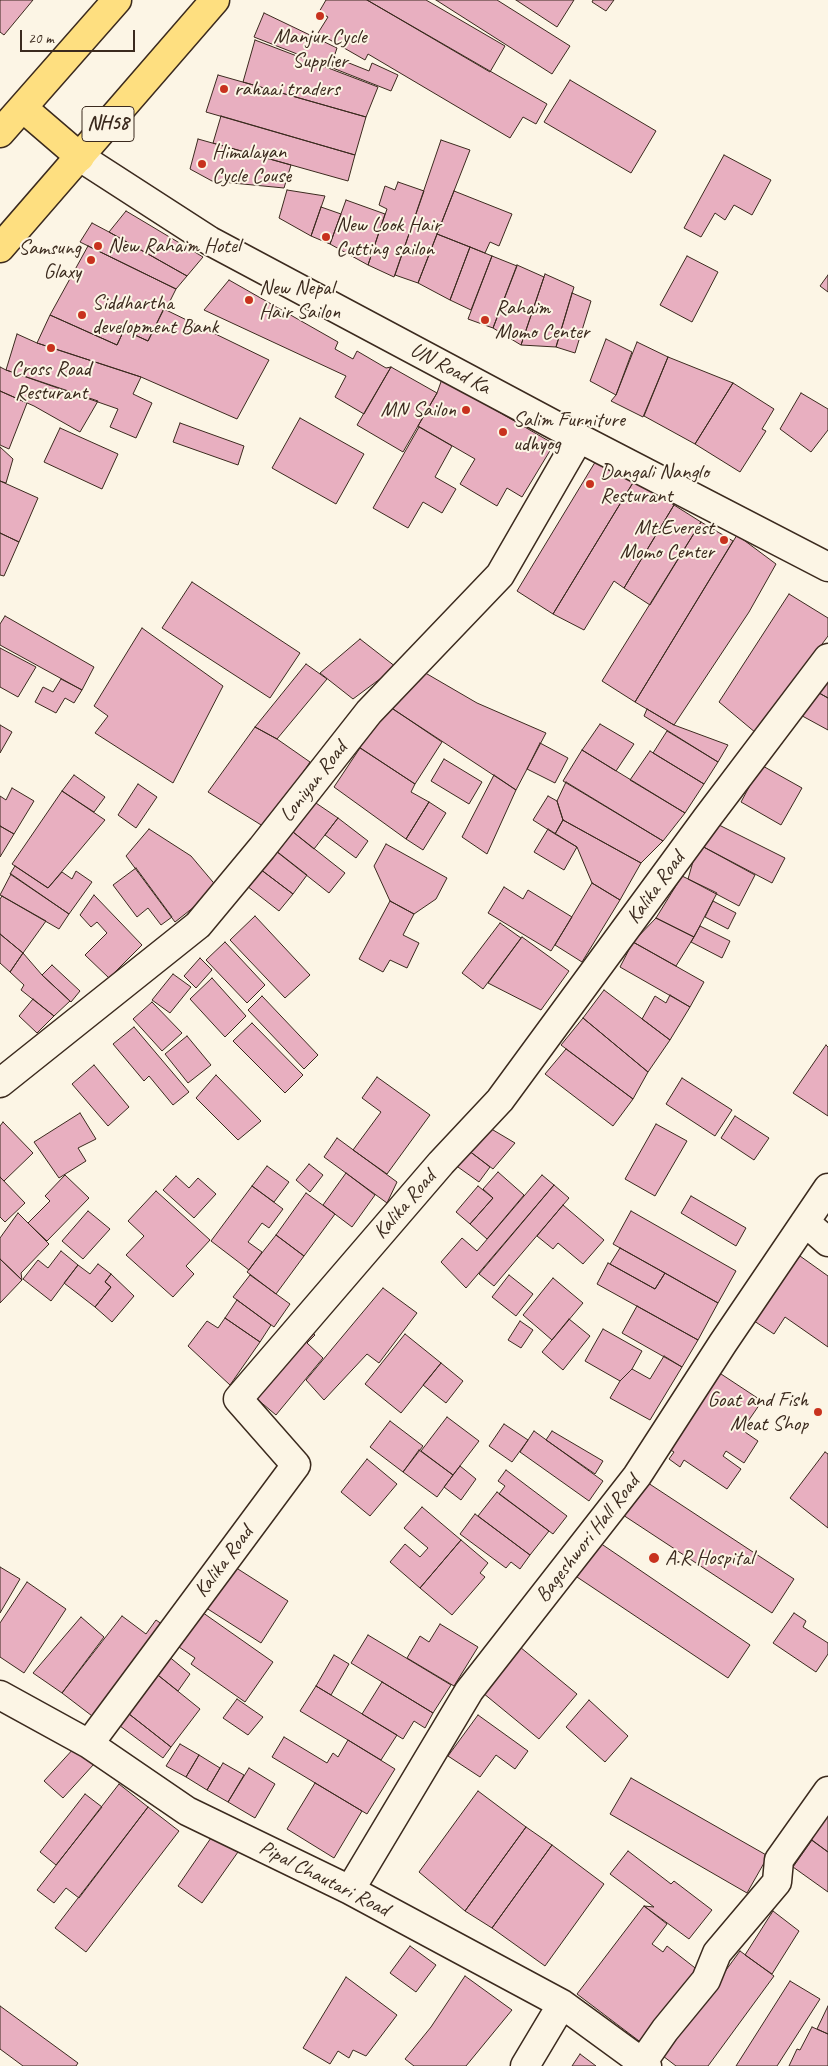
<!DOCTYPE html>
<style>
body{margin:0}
#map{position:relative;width:828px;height:2066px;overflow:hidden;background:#fcf5e5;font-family:Caveat,sans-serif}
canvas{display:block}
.scale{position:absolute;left:20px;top:30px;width:115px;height:22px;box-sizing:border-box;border:2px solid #3b2a1e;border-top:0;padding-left:6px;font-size:15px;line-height:18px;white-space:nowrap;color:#3b2a1e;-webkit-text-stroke:4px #fcf5e5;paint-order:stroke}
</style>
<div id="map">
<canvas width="828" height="2066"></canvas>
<div class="scale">20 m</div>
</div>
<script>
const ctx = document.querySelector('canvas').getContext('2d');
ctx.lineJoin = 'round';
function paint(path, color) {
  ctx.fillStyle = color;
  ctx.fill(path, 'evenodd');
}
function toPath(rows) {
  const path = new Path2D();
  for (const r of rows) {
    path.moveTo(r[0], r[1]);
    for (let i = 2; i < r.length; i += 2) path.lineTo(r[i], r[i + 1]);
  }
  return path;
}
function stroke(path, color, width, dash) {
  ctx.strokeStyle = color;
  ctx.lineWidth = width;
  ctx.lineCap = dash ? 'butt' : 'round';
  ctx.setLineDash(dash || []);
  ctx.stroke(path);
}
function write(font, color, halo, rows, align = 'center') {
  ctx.font = font + ' Caveat,sans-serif';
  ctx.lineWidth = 4;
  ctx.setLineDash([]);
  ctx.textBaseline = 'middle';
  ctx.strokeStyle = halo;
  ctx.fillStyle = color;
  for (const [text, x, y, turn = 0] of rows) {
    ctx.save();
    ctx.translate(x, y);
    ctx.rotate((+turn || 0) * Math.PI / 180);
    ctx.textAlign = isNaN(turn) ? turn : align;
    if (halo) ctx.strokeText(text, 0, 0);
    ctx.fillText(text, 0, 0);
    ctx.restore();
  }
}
const building = toPath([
 [0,0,33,0,4,35,0,32,0,0],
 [326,0,367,0,547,104,536,124,523,117,510,138,368,54,365,60,318,33,328,17,319,12,326,0],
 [367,0,426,0,505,46,490,72,367,0],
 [436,0,497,0,570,46,552,74,436,0],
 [516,0,574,0,557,27,516,0],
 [593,0,614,0,606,11,592,2,593,0],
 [264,13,337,48,334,57,369,71,372,63,398,75,391,91,254,37,264,13],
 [255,40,378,87,366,117,243,82,255,40],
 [218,75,366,117,355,155,206,112,218,75],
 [570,80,656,131,631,173,544,122,570,80],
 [221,116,355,155,348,181,213,143,221,116],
 [198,139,291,165,284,188,212,181,190,169,198,139],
 [441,140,470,150,418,283,395,275,441,140],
 [724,155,771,180,752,215,734,205,725,220,715,213,701,237,684,228,724,155],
 [398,182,424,191,394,277,368,265,387,209,379,205,385,186,395,190,398,182],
 [287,190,325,196,311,236,279,218,287,190],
 [454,191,512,214,499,246,490,242,485,253,437,234,454,191],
 [346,200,385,214,368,265,330,244,346,200],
 [321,207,341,214,330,244,311,236,321,207],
 [126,211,203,257,187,276,109,232,126,211],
 [92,223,109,232,187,276,176,289,80,242,92,223],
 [437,234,470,247,450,300,418,283,437,234],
 [88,246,176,289,167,307,165,306,148,341,124,330,117,345,50,315,88,246],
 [470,247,492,256,471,310,450,300,470,247],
 [492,256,517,266,493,328,468,319,492,256],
 [687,256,718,272,692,322,660,305,687,256],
 [517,265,544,277,521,345,493,328,517,265],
 [545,274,574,287,556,347,521,345,545,274],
 [828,275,828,292,820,286,828,275],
 [229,280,338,342,335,349,353,359,357,351,386,368,391,367,364,414,335,397,346,376,204,310,229,280],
 [572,293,591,301,575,353,556,347,572,293],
 [164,309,269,360,237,419,141,377,37,343,50,315,117,345,124,330,148,341,164,309],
 [17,334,37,343,141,377,133,394,152,403,136,438,110,427,118,409,6,370,17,334],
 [606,339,632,352,616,395,590,381,606,339],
 [637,342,668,357,643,417,611,401,616,395,637,342],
 [668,357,733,383,695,444,644,416,668,357],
 [0,367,6,370,98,401,80,432,34,406,0,391,0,367],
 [391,367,437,393,403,452,357,425,391,367],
 [442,379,554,444,522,497,507,488,497,506,460,484,475,459,418,426,437,393,442,379],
 [733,383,774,409,762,429,766,431,740,472,695,444,733,383],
 [0,391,27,403,9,449,0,445,0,391],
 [801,393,828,409,828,430,811,452,780,429,801,393],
 [300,418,364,454,336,504,272,468,300,418],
 [180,423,244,446,238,465,173,442,180,423],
 [419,427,452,446,435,477,456,489,442,513,423,502,408,528,373,508,419,427],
 [60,428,118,454,102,489,44,462,60,428],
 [0,447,13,459,6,483,0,481,0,447],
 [597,459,634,481,553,614,517,591,597,459],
 [0,481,38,498,19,542,0,533,0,481],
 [634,481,674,505,624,588,614,581,584,630,553,614,634,481],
 [674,505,701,522,650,605,624,588,674,505],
 [701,522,733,541,635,702,602,681,701,522],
 [0,533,19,542,4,576,0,575,0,533],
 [737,535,776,564,749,612,674,725,635,702,737,535],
 [192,582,300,653,270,698,162,628,192,582],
 [789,594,828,618,828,636,756,733,719,702,789,594],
 [5,616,94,667,82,690,0,645,0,624,5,616],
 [142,628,223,686,173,783,95,733,108,716,94,706,142,628],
 [360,639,396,667,353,699,320,673,360,639],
 [0,648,36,667,18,697,0,687,0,648],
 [306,664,327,679,277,739,255,727,306,664],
 [422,671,477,703,546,733,516,790,387,705,422,671],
 [828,674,828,698,812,689,828,674],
 [61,679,82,690,74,703,65,698,56,713,35,702,43,687,53,692,61,679],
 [812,689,828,698,828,730,795,712,812,689],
 [387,705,442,742,415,784,359,747,387,705],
 [647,709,674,725,728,745,718,762,644,716,647,709],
 [600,724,634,744,616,771,582,750,600,724],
 [0,725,12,732,0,753,0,725],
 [255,727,277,739,310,762,266,828,208,792,255,727],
 [667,731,718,762,704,784,653,753,667,731],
 [540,743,568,758,555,783,527,769,540,743],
 [360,748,415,784,411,792,429,802,406,839,334,787,360,748],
 [582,750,685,813,663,841,563,781,582,750],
 [650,751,704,784,685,813,630,780,650,751],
 [444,759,482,782,469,804,431,781,444,759],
 [761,765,802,788,781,825,741,802,761,765],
 [74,775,105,797,94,812,62,791,74,775],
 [494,775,516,790,487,854,462,837,494,775],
 [566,782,663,841,641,863,563,820,557,801,566,782],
 [138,784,157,797,136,828,118,815,138,784],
 [12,788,34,801,14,834,0,826,0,796,6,800,12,788],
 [62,791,105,820,48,888,12,864,62,791],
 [548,796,557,801,563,820,555,834,533,820,548,796],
 [310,799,338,818,314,849,288,828,310,799],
 [429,802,446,813,423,850,406,839,429,802],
 [338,818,368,841,356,858,325,835,338,818],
 [563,820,641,863,620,900,592,883,577,847,555,834,563,820],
 [713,822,785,858,772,883,698,844,713,822],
 [0,826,14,834,0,857,0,826],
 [288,828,345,873,329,893,272,848,288,828],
 [149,829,191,856,218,888,175,922,126,856,149,829],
 [548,829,577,847,564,870,534,852,548,829],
 [386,844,447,878,436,899,414,914,390,901,374,866,386,844],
 [698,844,755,875,739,906,688,879,698,844],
 [275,850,307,875,293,894,260,869,275,850],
 [15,866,48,888,62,872,72,879,76,871,92,882,69,914,10,874,15,866],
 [136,868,172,917,161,925,148,908,137,917,113,885,136,868],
 [260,869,293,894,279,911,247,886,260,869],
 [11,874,69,914,59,929,0,895,11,874],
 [682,876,717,893,694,937,656,918,682,876],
 [592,883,620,900,582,962,555,945,592,883],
 [504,887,523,899,528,890,572,917,551,951,488,913,504,887],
 [94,895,142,945,109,978,85,955,107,933,97,922,91,927,80,915,94,895],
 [2,896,46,921,23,953,0,934,0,899,2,896],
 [390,901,414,914,403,935,419,943,407,968,390,960,383,972,359,959,390,901],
 [713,901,736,913,728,929,705,917,713,901],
 [255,916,310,975,285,998,230,940,255,916],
 [656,918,694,937,676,966,633,942,656,918],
 [500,923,521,938,483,989,462,973,500,923],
 [700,926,730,941,722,958,691,942,700,926],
 [0,934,23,953,10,972,0,963,0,934],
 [522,937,569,971,541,1010,488,983,522,937],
 [225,942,265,985,247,1003,206,960,225,942],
 [633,942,704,982,690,1007,620,967,633,942],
 [23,953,42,975,70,1001,54,1016,21,990,24,985,10,972,23,953],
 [200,958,212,970,196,988,184,976,200,958],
 [52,965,80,991,71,1002,42,975,52,965],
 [173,974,191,987,170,1013,152,1000,173,974],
 [212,978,246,1016,225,1037,190,999,212,978],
 [604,990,670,1040,648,1072,583,1018,604,990],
 [670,995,690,1007,670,1040,642,1019,655,996,666,1003,670,995],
 [262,996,318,1055,304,1069,248,1010,262,996],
 [33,999,54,1016,37,1033,19,1016,33,999],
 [152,1002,182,1033,162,1051,133,1019,152,1002],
 [583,1018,648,1072,633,1099,561,1045,583,1018],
 [252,1023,303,1075,285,1093,233,1041,252,1023],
 [134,1027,189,1092,173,1105,149,1076,144,1081,113,1044,134,1027],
 [187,1036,211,1065,188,1083,165,1054,187,1036],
 [826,1045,828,1047,828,1116,793,1093,826,1045],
 [566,1049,633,1099,613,1126,545,1074,566,1049],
 [94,1065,129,1107,108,1126,72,1084,94,1065],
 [216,1075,261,1121,238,1140,196,1098,216,1075],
 [377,1077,430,1115,387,1174,353,1150,381,1112,362,1098,377,1077],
 [682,1078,732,1110,715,1136,666,1104,682,1078],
 [80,1113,96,1139,78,1148,86,1161,59,1178,34,1142,80,1113],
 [735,1116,769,1138,754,1160,721,1138,735,1116],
 [3,1122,33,1153,4,1181,0,1177,0,1126,3,1122],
 [483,1124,515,1143,493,1169,464,1147,483,1124],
 [656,1124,687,1141,655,1196,625,1179,656,1124],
 [337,1138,397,1182,387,1203,324,1157,337,1138],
 [464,1147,490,1167,479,1182,451,1162,464,1147],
 [309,1164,323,1175,310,1192,296,1180,309,1164],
 [267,1166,289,1182,274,1202,252,1186,267,1166],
 [498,1172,524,1195,487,1239,470,1224,493,1198,483,1189,498,1172],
 [346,1173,375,1195,352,1227,323,1205,346,1173],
 [65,1175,89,1198,47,1241,28,1223,50,1201,45,1196,65,1175],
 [542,1175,554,1185,466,1288,441,1262,462,1238,477,1251,542,1175],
 [176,1176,189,1188,198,1178,216,1194,194,1218,163,1190,176,1176],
 [0,1177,25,1203,5,1222,0,1217,0,1177],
 [554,1185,569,1198,494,1286,479,1274,554,1185],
 [252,1186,283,1209,269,1228,262,1223,248,1242,262,1252,249,1270,211,1241,252,1186],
 [478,1186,493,1198,470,1224,456,1212,478,1186],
 [156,1191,210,1240,186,1266,194,1274,173,1297,126,1255,144,1236,128,1221,156,1191],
 [306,1193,335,1214,304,1256,276,1235,306,1193],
 [691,1196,746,1228,736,1246,681,1213,691,1196],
 [563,1205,604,1240,583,1264,558,1243,553,1249,537,1236,563,1205],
 [88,1211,110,1229,83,1259,62,1241,88,1211],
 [631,1211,736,1271,718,1303,613,1244,631,1211],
 [18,1213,49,1244,21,1273,22,1280,0,1259,0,1238,18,1213],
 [276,1235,304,1256,276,1294,247,1272,276,1235],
 [620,1248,665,1273,655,1289,610,1264,620,1248],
 [61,1251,78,1265,51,1301,23,1279,38,1260,48,1268,61,1251],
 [800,1256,828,1276,828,1347,785,1317,774,1334,751,1319,800,1256],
 [0,1259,22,1280,0,1303,0,1259],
 [608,1263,655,1289,665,1273,718,1303,698,1340,597,1284,608,1263],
 [98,1264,111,1274,105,1282,111,1287,95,1307,64,1283,78,1265,90,1274,98,1264],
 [111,1274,134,1296,112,1322,95,1307,111,1287,105,1282,111,1274],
 [250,1275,290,1304,274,1327,233,1297,250,1275],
 [509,1275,533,1294,516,1316,492,1297,509,1275],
 [553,1278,583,1303,552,1340,523,1315,553,1278],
 [383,1288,417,1313,379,1363,367,1354,324,1400,306,1380,383,1288],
 [237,1300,271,1325,260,1342,225,1318,237,1300],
 [637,1306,698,1340,682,1367,622,1333,637,1306],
 [225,1318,260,1342,230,1385,188,1346,207,1321,218,1328,225,1318],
 [569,1319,590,1336,563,1370,542,1352,569,1319],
 [520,1321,533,1330,521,1348,508,1340,520,1321],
 [304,1326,315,1335,307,1343,323,1358,276,1415,251,1394,304,1326],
 [603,1329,642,1351,632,1369,620,1381,585,1361,603,1329],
 [405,1334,441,1363,401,1413,365,1384,405,1334],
 [664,1356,682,1367,650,1420,610,1398,620,1381,632,1369,650,1379,664,1356],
 [441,1363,463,1381,446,1403,423,1385,441,1363],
 [718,1372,762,1401,742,1430,758,1441,744,1463,726,1451,723,1456,741,1469,727,1489,684,1460,680,1467,669,1459,674,1452,667,1448,718,1372],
 [447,1417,479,1441,453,1475,421,1451,447,1417],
 [390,1421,423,1446,403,1472,370,1447,390,1421],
 [504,1424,528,1440,512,1462,489,1446,504,1424],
 [534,1431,603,1481,589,1501,520,1452,534,1431],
 [552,1431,603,1461,595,1474,546,1440,552,1431],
 [419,1450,453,1475,437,1497,403,1472,419,1450],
 [825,1452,828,1454,828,1528,790,1498,825,1452],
 [367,1459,397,1484,370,1516,341,1492,367,1459],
 [460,1466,476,1479,461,1500,444,1487,460,1466],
 [506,1470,567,1516,553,1534,499,1494,505,1486,498,1481,506,1470],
 [645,1481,794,1579,772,1613,623,1515,645,1481],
 [497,1492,549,1531,530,1555,478,1516,497,1492],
 [422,1507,461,1540,420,1588,390,1562,405,1544,420,1557,428,1548,404,1528,422,1507],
 [475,1514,530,1555,520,1569,511,1562,506,1568,460,1534,475,1514],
 [461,1540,488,1563,480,1573,485,1577,452,1615,420,1588,461,1540],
 [600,1543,750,1645,728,1678,577,1577,600,1543],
 [227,1562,288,1601,261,1643,200,1604,227,1562],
 [0,1567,20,1579,0,1613,0,1567],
 [27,1582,66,1609,24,1673,0,1657,0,1623,27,1582],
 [199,1610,273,1662,245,1702,191,1664,195,1658,176,1645,199,1610],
 [794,1613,806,1621,803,1627,828,1643,828,1654,816,1672,773,1643,794,1613],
 [122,1616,146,1634,156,1620,169,1629,100,1722,62,1693,122,1616],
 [81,1617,104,1637,62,1693,33,1673,81,1617],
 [440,1624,478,1647,454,1686,407,1658,420,1636,429,1642,440,1624],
 [368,1635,451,1685,433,1713,351,1663,368,1635],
 [520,1647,577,1694,539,1739,483,1693,520,1647],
 [167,1655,190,1674,178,1691,154,1672,167,1655],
 [334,1655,349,1664,331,1695,316,1686,334,1655],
 [154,1672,200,1709,171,1747,124,1710,154,1672],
 [382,1682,433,1713,425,1728,414,1721,403,1739,362,1714,382,1682],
 [316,1686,397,1735,381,1760,300,1711,316,1686],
 [237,1699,263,1717,248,1735,223,1718,237,1699],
 [589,1700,628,1736,605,1762,566,1727,589,1700],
 [124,1710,171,1747,163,1758,116,1723,124,1710],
 [478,1715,528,1751,515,1769,496,1755,480,1777,448,1756,478,1715],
 [284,1737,327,1763,333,1753,338,1757,348,1740,395,1769,367,1814,272,1757,284,1737],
 [180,1744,199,1755,186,1777,166,1766,180,1744],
 [75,1747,94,1764,63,1798,44,1781,75,1747],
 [199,1755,220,1768,207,1790,186,1777,199,1755],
 [223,1763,244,1775,228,1802,207,1790,223,1763],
 [249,1768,275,1784,255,1818,228,1802,249,1768],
 [631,1778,768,1856,747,1893,610,1814,631,1778],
 [315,1783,362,1811,334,1858,287,1829,315,1783],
 [119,1784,148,1807,79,1898,66,1888,54,1903,37,1890,119,1784],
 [478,1791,526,1827,465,1911,419,1872,478,1791],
 [85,1794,102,1807,56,1865,40,1852,85,1794],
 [148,1807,179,1831,86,1952,55,1928,148,1807],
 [828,1813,828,1852,810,1839,828,1813],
 [526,1827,552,1845,492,1928,465,1911,526,1827],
 [213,1835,238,1852,202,1903,178,1886,213,1835],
 [812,1840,828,1852,828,1892,793,1867,812,1840],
 [552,1845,604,1884,545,1966,492,1928,552,1845],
 [628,1851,671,1884,674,1881,712,1910,689,1939,644,1906,654,1907,610,1874,628,1851],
 [644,1906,667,1924,652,1944,663,1952,667,1946,699,1971,643,2044,577,1994,644,1906],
 [773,1911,799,1931,772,1974,745,1955,773,1911],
 [410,1946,436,1965,416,1992,390,1973,410,1946],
 [740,1951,774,1976,708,2066,676,2066,663,2056,740,1951],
 [465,1976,512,2010,466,2066,414,2066,405,2059,431,2027,465,1976],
 [346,1977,397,2015,366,2056,353,2050,349,2058,338,2051,330,2064,303,2048,346,1977],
 [790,1981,820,1999,777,2066,736,2066,790,1981],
 [0,2006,78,2063,76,2066,23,2066,0,2049,0,2006],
 [828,2006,828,2034,817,2029,828,2006],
 [812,2027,828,2034,828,2066,789,2066,797,2049,800,2050,812,2027],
 [580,2054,596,2066,572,2066,580,2054]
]);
paint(building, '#e8afc0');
stroke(building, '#3b2a1e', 1);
const minor = toPath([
 [80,157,210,241,579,438,828,567],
 [0,1083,198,925,262,848,369,712,500,575,579,438],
 [805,1222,828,1242],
 [0,1695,89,1744,187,1811,350,1890,562,2004,647,2066],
 [89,1744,296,1465,238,1399,441,1163,500,1100,707,818,828,658],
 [350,1890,469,1691,637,1476,723,1343,828,1188],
 [642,2063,665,2030,706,1980,717,1953,777,1882,779,1860,828,1791],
 [525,2066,562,2004]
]);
const major = toPath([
 [23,108,80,157]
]);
const highway = toPath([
 [0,133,117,0],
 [0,248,215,0]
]);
stroke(minor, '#3b2a1e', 31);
stroke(major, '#3b2a1e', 31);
stroke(highway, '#3b2a1e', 31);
stroke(minor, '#fcf5e5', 28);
stroke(major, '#fedf80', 28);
stroke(highway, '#fedf80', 28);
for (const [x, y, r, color] of [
 [320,16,5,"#c8321e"],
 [224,89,5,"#c8321e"],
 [202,164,5,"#c8321e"],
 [326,237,5,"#c8321e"],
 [98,246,5,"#c8321e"],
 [91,260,5,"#c8321e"],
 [249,300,5,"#c8321e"],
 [82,315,5,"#c8321e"],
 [485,320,5,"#c8321e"],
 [51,348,5,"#c8321e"],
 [466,410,5,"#c8321e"],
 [503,432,5,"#c8321e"],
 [590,484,5,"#c8321e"],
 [724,540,5,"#c8321e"],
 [818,1412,5,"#c8321e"],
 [654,1558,6,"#c8321e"]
]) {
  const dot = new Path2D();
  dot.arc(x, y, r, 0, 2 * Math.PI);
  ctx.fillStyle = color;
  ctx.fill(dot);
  stroke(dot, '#fcf5e5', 2);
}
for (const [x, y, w] of [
 [108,124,52]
]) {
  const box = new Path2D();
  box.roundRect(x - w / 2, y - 17.5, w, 35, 4);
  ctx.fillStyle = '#fcf5e5';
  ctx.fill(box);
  stroke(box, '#3b2a1e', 1);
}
write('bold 20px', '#3b2a1e', null, [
 ["NH58",108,124]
]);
write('21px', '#3b2a1e', '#fcf5e5', [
 ["Manjur Cycle",320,37,"center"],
 ["Supplier",320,61,"center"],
 ["rahaai traders",234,89],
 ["Himalayan",212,152],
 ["Cycle Couse",212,176],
 ["New Look Hair",336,225],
 ["Cutting sailon",336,249],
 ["New Rahaim Hotel",108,246],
 ["Samsung",81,248,"right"],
 ["Glaxy",81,272,"right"],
 ["New Nepal",259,288],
 ["Hair Sailon",259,312],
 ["Siddhartha",92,303],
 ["development Bank",92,327],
 ["Rahaim",495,308],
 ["Momo Center",495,332],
 ["Cross Road",51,369,"center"],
 ["Resturant",51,393,"center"],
 ["MN Sailon",456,410,"right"],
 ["Salim Furniture",513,420],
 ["udhyog",513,444],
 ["Dangali Nanglo",600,472],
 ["Resturant",600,496],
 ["Mt.Everest",714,528,"right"],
 ["Momo Center",714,552,"right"],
 ["Goat and Fish",808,1400,"right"],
 ["Meat Shop",808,1424,"right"],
 ["A.R Hospital",665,1558]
], 'left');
write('21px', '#3b2a1e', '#fcf5e5', [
 ["UN Road Ka",450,369,28],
 ["Loniyan Road",314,782,-52],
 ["Kalika Road",656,888,-54],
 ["Kalika Road",405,1205,-49],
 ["Bageshwori Hall Road",588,1539,-52],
 ["Kalika Road",224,1562,-53],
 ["Pipal Chautari Road",324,1879,27]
]);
</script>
